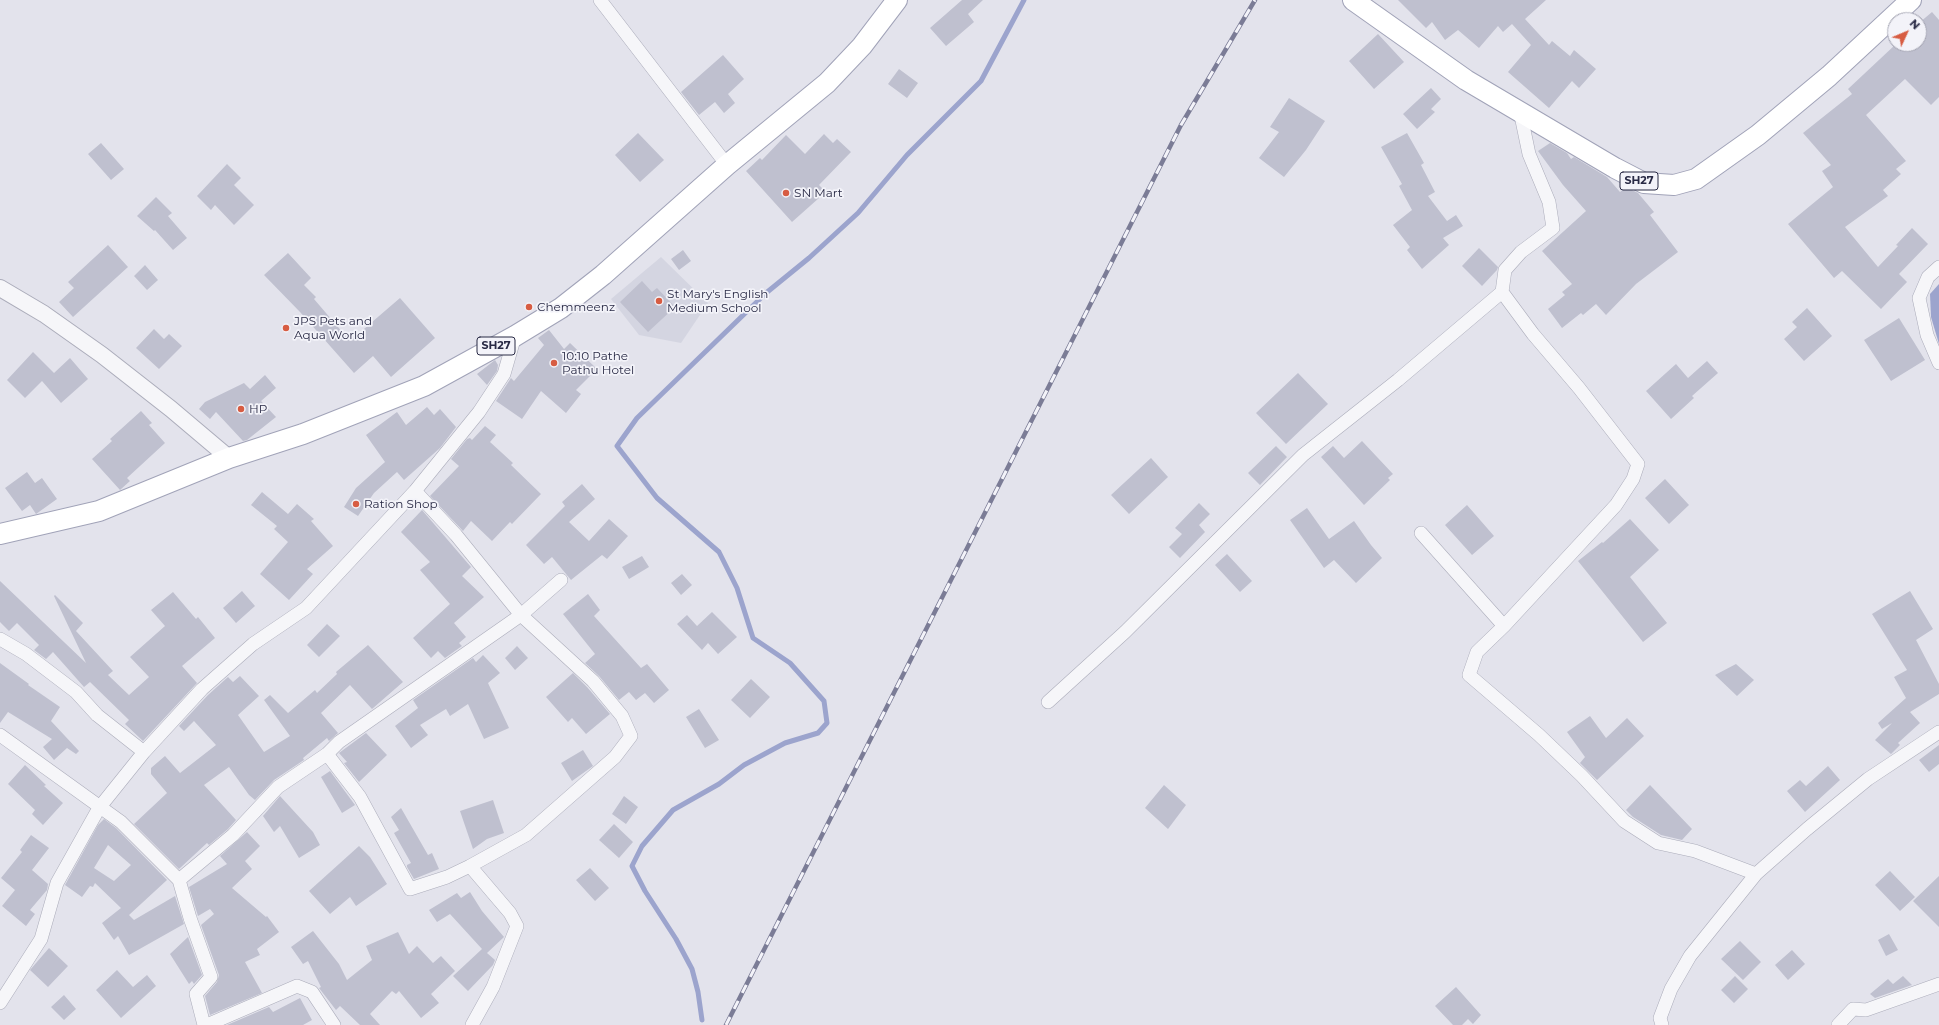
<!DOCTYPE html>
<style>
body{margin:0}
#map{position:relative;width:1939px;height:1025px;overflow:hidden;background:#e3e3ec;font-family:Montserrat,sans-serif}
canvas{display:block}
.north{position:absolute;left:1887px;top:12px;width:40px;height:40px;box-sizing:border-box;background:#f3f3f9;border:1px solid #a2a3b1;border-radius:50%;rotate:46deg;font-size:11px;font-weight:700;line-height:16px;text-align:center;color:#292a45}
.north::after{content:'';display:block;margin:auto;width:14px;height:18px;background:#d75c42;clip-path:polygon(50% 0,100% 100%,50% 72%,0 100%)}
</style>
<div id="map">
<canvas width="1939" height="1025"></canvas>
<div class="north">N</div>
</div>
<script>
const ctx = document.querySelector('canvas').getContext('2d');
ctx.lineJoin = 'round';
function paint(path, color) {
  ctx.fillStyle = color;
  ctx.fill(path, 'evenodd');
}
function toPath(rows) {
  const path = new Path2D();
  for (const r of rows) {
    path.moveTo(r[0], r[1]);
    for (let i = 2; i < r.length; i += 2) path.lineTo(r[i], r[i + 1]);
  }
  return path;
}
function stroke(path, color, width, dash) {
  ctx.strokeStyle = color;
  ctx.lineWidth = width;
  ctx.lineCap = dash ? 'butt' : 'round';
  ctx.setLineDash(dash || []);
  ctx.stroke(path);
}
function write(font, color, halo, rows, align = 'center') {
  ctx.font = font + ' Montserrat,sans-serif';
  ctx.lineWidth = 3.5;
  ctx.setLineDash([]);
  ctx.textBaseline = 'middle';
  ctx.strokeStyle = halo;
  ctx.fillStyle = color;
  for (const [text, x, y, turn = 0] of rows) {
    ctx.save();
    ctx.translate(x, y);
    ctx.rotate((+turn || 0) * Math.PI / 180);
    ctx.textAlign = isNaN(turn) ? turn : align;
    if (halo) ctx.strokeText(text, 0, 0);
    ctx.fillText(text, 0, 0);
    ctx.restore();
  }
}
paint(toPath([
 [661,257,708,303,681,343,639,335,611,299]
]), '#d4d5e1');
paint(toPath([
 [1939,284,1939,344,1931,317,1930,294]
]), '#9ca4cd');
stroke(toPath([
 [702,1020,698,992,692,969,676,939,645,891,632,866,642,846,673,810,719,784,744,765,785,743,818,733,827,723,824,701,790,663,753,638,737,588,719,552,657,498,617,446,637,418,766,293,809,258,858,213,907,155,981,81,1024,0]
]), '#9ca4cd', 5);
paint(toPath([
 [962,0,983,0,968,14,974,22,946,46,930,28],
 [1398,0,1546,0,1525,19,1549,45,1552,41,1570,56,1574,50,1596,69,1579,88,1572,81,1549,108,1508,72,1531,45,1512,24,1503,32,1498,26,1479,48,1458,30,1445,40,1432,22,1426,28],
 [1932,12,1939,20,1939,97,1931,105,1905,79,1866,115,1906,161,1896,169,1901,174,1883,190,1888,196,1845,227,1878,267,1898,246,1896,245,1912,228,1928,244,1899,274,1907,282,1881,309,1842,271,1834,278,1788,224,1833,187,1822,171,1831,165,1803,133,1852,94,1848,89,1896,44,1919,44,1919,23],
 [1378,34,1404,62,1374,89,1349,61],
 [723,55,744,79,728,94,735,103,724,113,715,102,699,115,681,92],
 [899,69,918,83,907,98,888,84],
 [1431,88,1441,99,1431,109,1435,112,1417,129,1403,114],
 [1289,98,1325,121,1306,150,1284,177,1259,158,1279,132,1270,127],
 [638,133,664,160,640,182,615,155],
 [1407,133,1424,163,1421,165,1435,192,1428,196,1447,221,1456,215,1463,226,1443,238,1449,245,1422,269,1407,250,1410,247,1393,225,1412,210,1399,186,1402,184,1381,147],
 [824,134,833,143,837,139,851,152,819,185,824,190,818,197,819,198,792,222,746,171,760,158,762,160,786,135,805,154],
 [101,143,124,169,111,180,88,154],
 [1550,143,1567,153,1571,159,1574,157,1607,177,1620,192,1626,187,1638,193,1654,212,1650,215,1678,252,1636,284,1606,315,1596,304,1583,315,1581,313,1562,328,1548,309,1565,295,1562,292,1572,284,1542,251,1586,211,1563,185,1538,151],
 [227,164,241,178,234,185,254,205,234,225,215,205,211,210,197,196],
 [156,197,172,213,168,216,187,238,173,250,155,230,154,231,137,216],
 [108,245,128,267,73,317,59,302,74,288,68,282],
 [1479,248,1498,267,1497,270,1482,286,1462,266],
 [683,250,691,261,679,270,671,259],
 [288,253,311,278,304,285,316,297,314,299,350,341,400,298,435,338,391,377,373,356,354,373,300,312,264,275],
 [145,265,158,280,147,290,134,276],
 [642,281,652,292,657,288,675,307,648,332,620,302],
 [1807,308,1832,336,1804,361,1784,339,1797,327,1792,322],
 [1899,318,1925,360,1891,381,1864,340],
 [154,329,164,339,169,334,182,346,159,369,136,348],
 [549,330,564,349,570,343,597,369,576,390,581,394,566,413,541,391,522,419,496,401,511,378,514,381,544,345,538,338],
 [33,352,54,373,70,358,88,379,61,403,42,381,25,398,7,380],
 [495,360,498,365,497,371,487,385,477,374],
 [1707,361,1718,373,1692,396,1694,398,1671,419,1646,391,1676,364,1688,378],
 [1298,373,1328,404,1286,444,1256,413],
 [265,375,276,388,261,401,276,417,247,440,243,441,216,412,210,419,199,409,205,402,244,383,250,389],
 [427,407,434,415,440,409,456,427,440,448,404,480,397,472,374,493,358,516,344,507,356,488,385,462,366,435,397,412,406,425],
 [141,411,152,423,149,425,165,443,127,478,130,481,120,490,92,459,112,441,110,439],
 [485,426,496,435,490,442,513,463,511,465,541,494,512,524,510,522,492,541,471,521,463,531,430,496,459,466,451,459,467,439,470,438,472,440],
 [1362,441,1393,474,1388,478,1390,480,1364,505,1321,457,1333,446,1344,458],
 [1276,446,1287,457,1260,485,1248,473],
 [1151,458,1168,477,1129,514,1111,495],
 [27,472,35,483,42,478,57,499,36,514,30,505,22,511,5,488],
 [1665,479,1689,505,1669,524,1645,498],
 [582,484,595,499,569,522,589,541,609,519,628,536,607,559,602,555,571,580,552,557,544,564,526,545,565,506,562,502],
 [262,492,288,514,297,504,314,519,311,521,333,546,307,569,313,574,289,600,260,574,288,542,274,529,277,526,251,505],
 [1199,503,1210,514,1199,525,1205,532,1180,558,1169,547,1182,534,1175,528],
 [1467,505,1494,536,1472,555,1445,525],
 [1307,508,1329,539,1354,521,1371,545,1382,558,1356,583,1334,560,1324,568,1290,520],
 [422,510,471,567,462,576,484,597,454,623,466,637,459,643,462,646,445,658,438,651,431,658,413,638,450,604,420,570,430,562,401,532],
 [1630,519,1659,550,1630,577,1667,623,1643,642,1578,561,1602,542,1603,543],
 [1227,554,1252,581,1240,592,1215,565],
 [642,556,649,567,629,579,622,567],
 [682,574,692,585,681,595,671,583],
 [0,581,86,663,54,596,55,595,83,623,76,631,113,671,108,675,129,695,149,677,130,657,165,626,151,610,173,592,196,619,198,617,215,638,182,666,197,683,143,741,125,724,129,720,90,682,84,687,53,652,46,659,34,650,39,645,17,623,9,631,0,622],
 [242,591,255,606,236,623,223,608],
 [1910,591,1933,629,1916,640,1939,684,1939,694,1910,712,1920,723,1898,743,1900,745,1891,754,1875,740,1892,723,1882,729,1878,723,1906,698,1894,677,1907,670,1872,614],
 [588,594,600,610,594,616,641,668,647,664,669,690,654,703,645,693,636,700,629,692,619,700,599,676,585,663,595,654,563,614],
 [712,612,737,637,718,654,708,643,702,650,677,624,687,615,697,626],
 [327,624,340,636,319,657,307,645],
 [368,645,403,682,372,709,350,685,321,713,338,733,329,741,327,738,303,758,304,760,274,780,255,800,249,795,229,767,204,785,236,820,228,829,209,845,207,843,179,869,134,824,167,793,151,774,151,768,165,756,180,773,216,745,194,721,184,731,179,726,208,695,228,677,233,682,240,676,259,696,238,715,264,752,290,736,264,700,270,695,288,713,315,690,317,693,337,674,336,672],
 [517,646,528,658,515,670,505,658],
 [483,655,500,673,488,683,509,728,484,739,468,704,450,716,446,709,420,725,428,735,411,748,395,726,418,708,413,700,473,658,476,662],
 [0,663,29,684,28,685,60,707,51,721,79,751,76,754,67,748,54,760,43,747,52,739,8,712,0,723],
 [1736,664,1754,680,1737,696,1715,675],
 [573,673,587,687,610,714,586,734,572,718,568,722,546,697],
 [751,679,770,697,750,718,731,700],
 [699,709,719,740,705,748,686,717],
 [1590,716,1606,738,1627,718,1644,736,1597,780,1580,763,1585,757,1567,732],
 [366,733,387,755,359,782,344,763,347,762,339,753],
 [1939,745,1939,764,1929,772,1919,760],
 [583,750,593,766,572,781,561,763],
 [25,765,46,785,44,786,63,803,43,825,32,814,35,810,8,784],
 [1828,766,1840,780,1805,812,1787,791,1800,780,1806,786],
 [330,771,355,805,342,813,321,777],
 [1164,785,1186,805,1168,829,1145,808],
 [1650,785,1692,829,1682,840,1661,835,1633,817,1626,810],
 [280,796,313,832,320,845,299,858,280,826,274,832,263,816],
 [624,796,638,807,626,824,612,814],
 [493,800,504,833,487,839,473,849,460,811],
 [401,808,428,855,432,853,439,869,414,879,407,867,407,865,411,863,394,833,399,830,391,817],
 [104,819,116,828,167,880,129,915,134,920,175,896,184,924,129,955,118,936,114,940,102,923,121,908,95,883,93,887,90,886,82,897,65,885,98,825],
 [108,845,131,865,114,881,94,868],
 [614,824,633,842,619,858,599,840],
 [247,832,260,846,245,861,252,869,232,888,266,917,267,916,279,932,257,949,260,955,245,962,262,993,210,1015,205,996,217,982,219,975,201,925,214,914,210,909,198,916,189,887,227,864,220,856],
 [31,835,49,848,32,870,48,884,47,890,30,910,35,914,26,926,2,906,15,890,1,878,22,852,20,850],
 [359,846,370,857,387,884,356,906,350,897,330,914,309,891],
 [590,868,609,888,595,901,576,880],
 [1890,871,1915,897,1900,911,1875,885],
 [1939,876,1939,927,1913,901],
 [470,892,482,911,504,937,487,953,495,960,493,965,468,991,453,976,482,949,450,914,437,922,429,910,457,893,461,898],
 [313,931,339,964,347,980,372,960,366,946,398,932,409,954,417,946,433,963,441,956,455,971,431,994,439,1003,421,1018,399,991,396,994,392,991,370,1014,380,1025,360,1025,340,1006,336,1010,319,988,321,987,308,961,303,964,291,947],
 [1889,934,1898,950,1886,956,1878,940],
 [188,937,202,975,194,984,192,981,189,984,170,954],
 [1740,941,1761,962,1743,980,1721,959],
 [49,948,68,966,48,987,30,970],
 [1792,950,1805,964,1788,980,1775,965],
 [117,970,133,987,147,975,156,986,121,1018,96,990],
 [1735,976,1748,989,1734,1003,1721,990],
 [1903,976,1912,985,1875,998,1870,994,1888,979,1893,984],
 [1456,987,1481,1015,1473,1024,1468,1019,1462,1025,1453,1025,1435,1006],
 [64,995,76,1009,64,1020,51,1007],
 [300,998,312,1020,303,1025,227,1025,269,1007,273,1012]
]), '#bfc0cf');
const minor = toPath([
 [600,0,727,165],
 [1520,111,1529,154,1549,202,1553,228,1521,252,1505,270,1502,292,1533,334,1579,388,1638,464,1633,479,1616,505,1504,626,1477,652,1469,675,1539,735,1582,776,1624,821,1658,843,1695,851,1756,874,1807,829,1868,779,1939,732],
 [1939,267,1928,277,1919,298,1927,335,1939,363],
 [415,491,456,535,521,615,593,681,622,716,631,736,615,757,526,835,470,866,510,913,517,926,493,987,472,1025],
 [1421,533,1504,626],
 [0,639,26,654,76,692,97,715,144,752],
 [1048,702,1125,632,1303,455,1398,380,1502,292],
 [0,735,121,822,179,880,190,918,211,977,196,994,204,1025],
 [327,754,339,742,521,615,561,580],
 [179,880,233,835,278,787,327,754,360,797,410,889,447,877,470,866],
 [0,1003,41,939,57,883,99,808,144,752,202,689,253,644,306,608,415,491,479,412,504,374,515,336],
 [207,1025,297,986,312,992,334,1025],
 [1662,1025,1660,1018,1671,989,1690,956,1756,874],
 [1838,1025,1853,1009,1866,1010,1939,984]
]);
const tertiary = toPath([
 [0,288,44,314,102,355,171,409,229,458]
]);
const primary = toPath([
 [1353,0,1466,80,1615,168,1644,183,1674,185,1696,179,1758,135,1829,76,1911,0],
 [0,534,99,511,229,458,303,434,424,386,515,336,561,308,603,275,727,165,827,83,862,46,897,0]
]);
stroke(minor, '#abacba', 14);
stroke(tertiary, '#abacba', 18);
stroke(primary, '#a1a3b8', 22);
stroke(minor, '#f6f6f9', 13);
stroke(tertiary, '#f6f6f9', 16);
stroke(primary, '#fff', 20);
const rail = toPath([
 [726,1025,1181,125,1255,0]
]);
stroke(rail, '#7b7c96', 4.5);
stroke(rail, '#f3f3f9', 3, [9]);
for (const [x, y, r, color] of [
 [786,193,4,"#d75c42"],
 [659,301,4,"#d75c42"],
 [529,307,4,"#d75c42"],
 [286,328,4,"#d75c42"],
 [554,363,4,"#d75c42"],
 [241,409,4,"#d75c42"],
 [356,504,4,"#d75c42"]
]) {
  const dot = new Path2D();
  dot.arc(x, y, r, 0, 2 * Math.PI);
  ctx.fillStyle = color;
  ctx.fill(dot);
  stroke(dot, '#f3f3f9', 1.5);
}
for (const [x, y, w] of [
 [1639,181,38],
 [496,346,38]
]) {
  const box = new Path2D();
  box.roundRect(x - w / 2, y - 9, w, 18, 3);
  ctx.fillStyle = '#f3f3f9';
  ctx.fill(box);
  stroke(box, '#292a45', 1);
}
write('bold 11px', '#292a45', null, [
 ["SH27",1639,181],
 ["SH27",496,346]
]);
write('12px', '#292a45', '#f3f3f9', [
 ["SN Mart",794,193],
 ["St Mary's English",667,294],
 ["Medium School",667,308],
 ["Chemmeenz",537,307],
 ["JPS Pets and",294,321],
 ["Aqua World",294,335],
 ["10:10 Pathe",562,356],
 ["Pathu Hotel",562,370],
 ["HP",249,409],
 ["Ration Shop",364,504]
], 'left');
</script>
